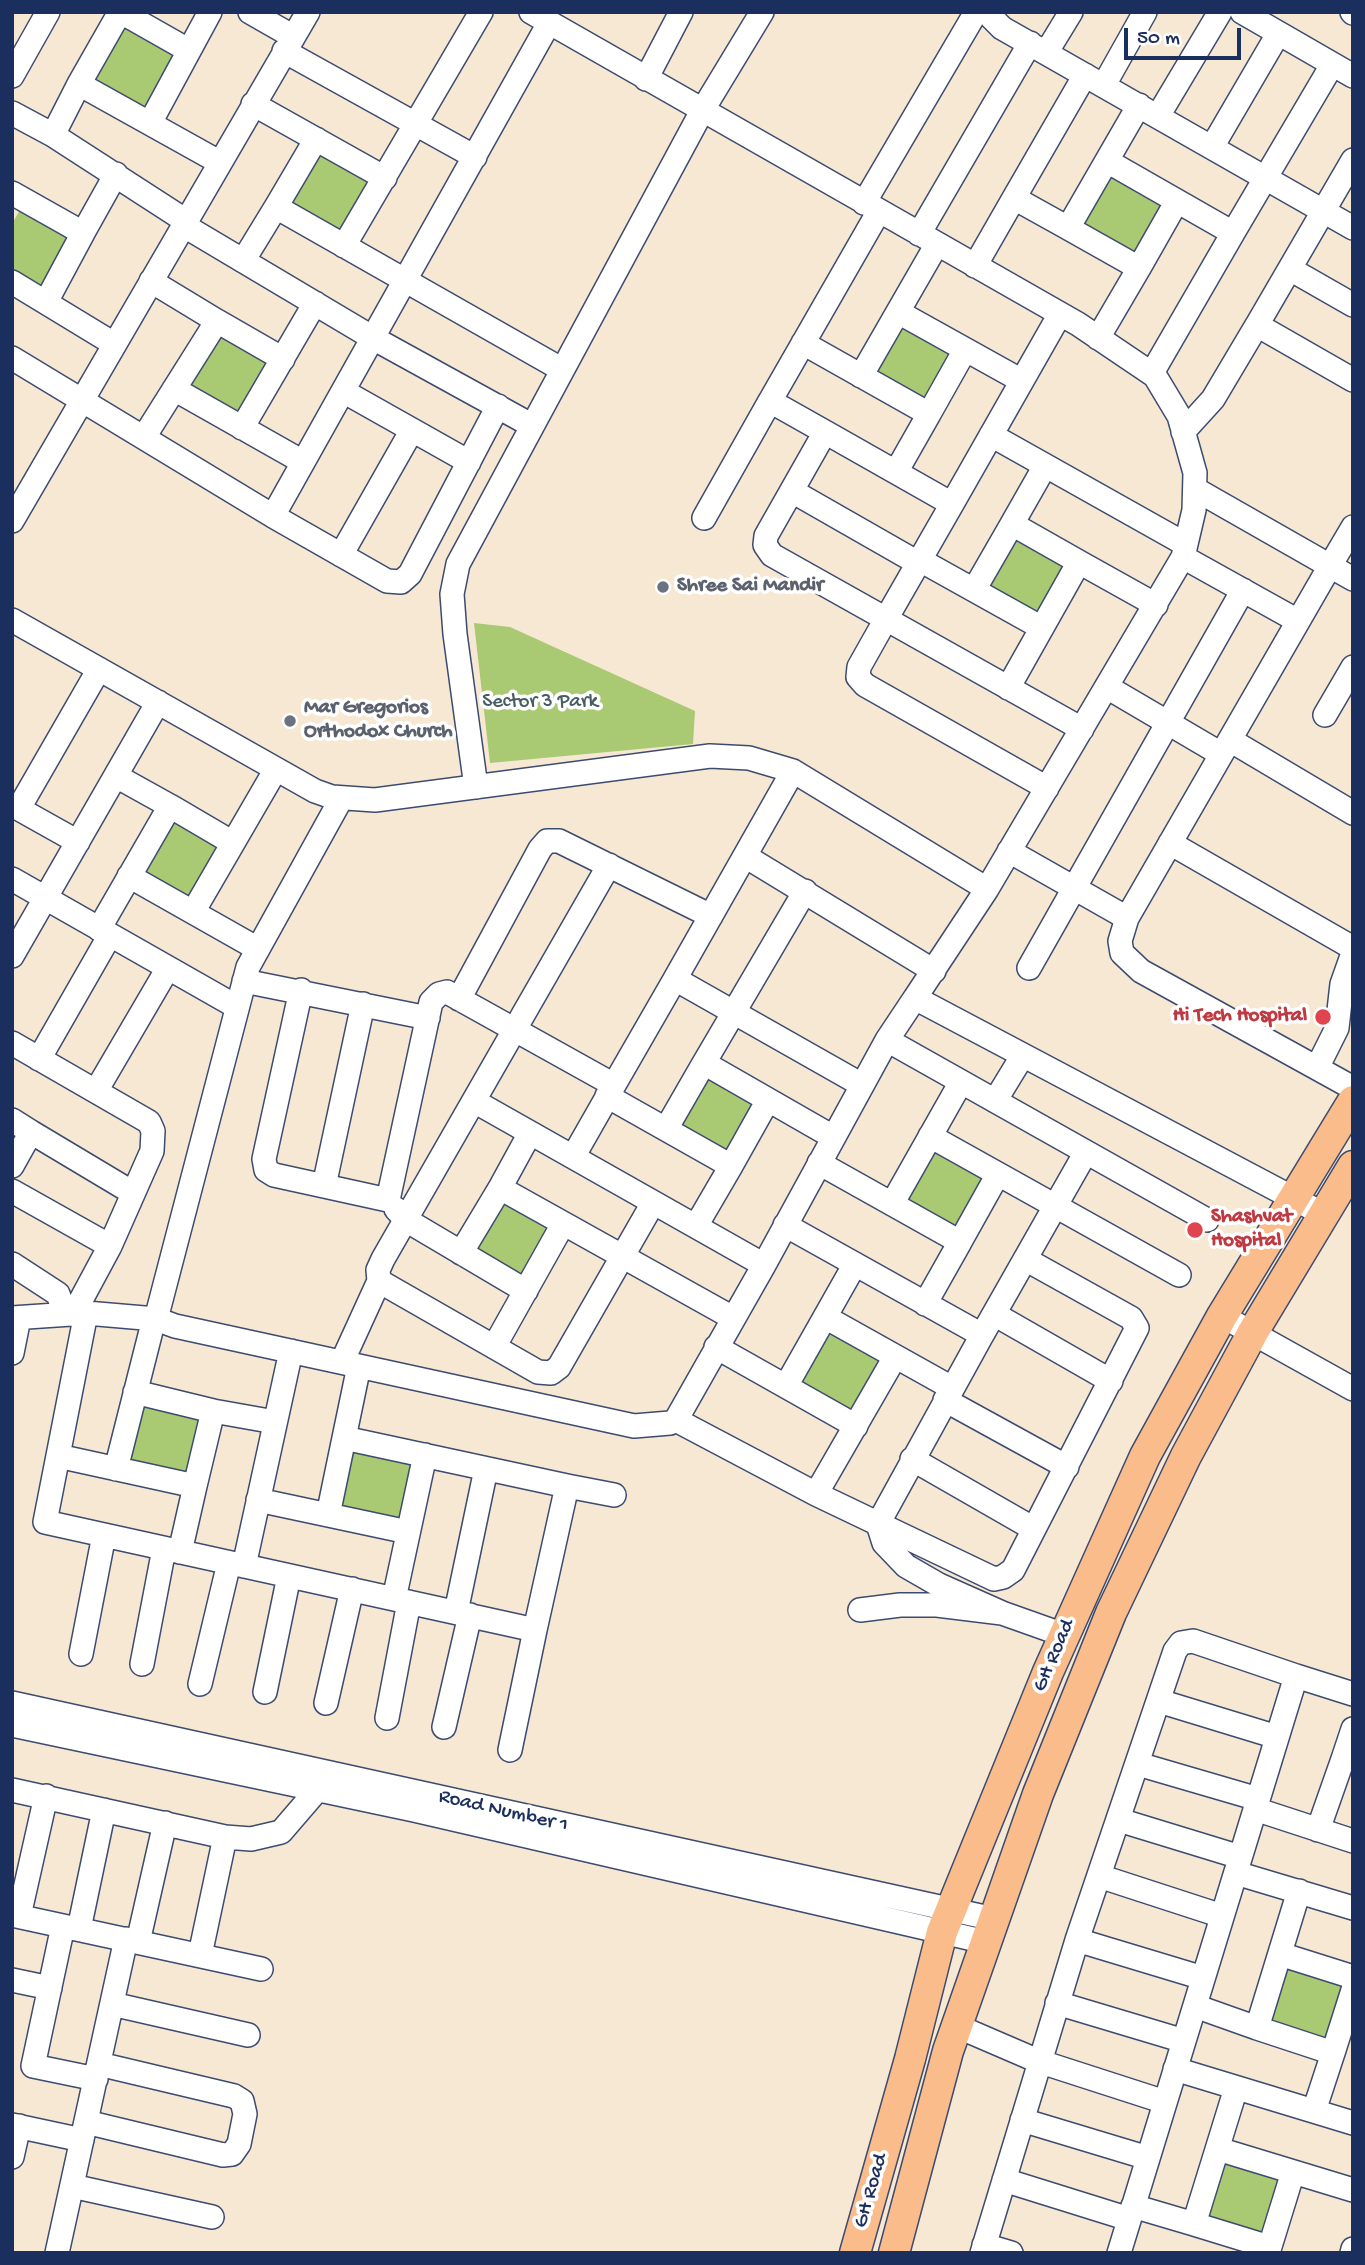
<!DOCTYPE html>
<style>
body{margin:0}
#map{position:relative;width:1365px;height:2265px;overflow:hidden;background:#f7e8d4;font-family:"Gochi Hand",sans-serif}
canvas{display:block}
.frame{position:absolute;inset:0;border:14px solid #1b2f5e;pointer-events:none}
.scale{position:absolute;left:1124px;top:28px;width:117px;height:32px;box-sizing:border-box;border:4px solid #1b2f5e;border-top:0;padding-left:9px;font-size:21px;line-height:24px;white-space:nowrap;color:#1b2f5e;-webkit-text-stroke:5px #fff;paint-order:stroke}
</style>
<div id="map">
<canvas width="1365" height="2265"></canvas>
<div class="frame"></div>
<div class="scale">50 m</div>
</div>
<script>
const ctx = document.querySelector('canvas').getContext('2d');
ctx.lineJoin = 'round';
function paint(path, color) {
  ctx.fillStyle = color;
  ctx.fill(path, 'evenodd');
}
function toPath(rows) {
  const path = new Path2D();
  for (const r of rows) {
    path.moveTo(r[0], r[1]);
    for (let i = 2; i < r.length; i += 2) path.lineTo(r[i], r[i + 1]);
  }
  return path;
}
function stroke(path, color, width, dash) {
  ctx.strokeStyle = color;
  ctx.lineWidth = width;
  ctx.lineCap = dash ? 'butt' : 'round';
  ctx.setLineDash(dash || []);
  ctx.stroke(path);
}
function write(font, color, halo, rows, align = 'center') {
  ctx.font = font + ' "Gochi Hand",sans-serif';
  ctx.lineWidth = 7;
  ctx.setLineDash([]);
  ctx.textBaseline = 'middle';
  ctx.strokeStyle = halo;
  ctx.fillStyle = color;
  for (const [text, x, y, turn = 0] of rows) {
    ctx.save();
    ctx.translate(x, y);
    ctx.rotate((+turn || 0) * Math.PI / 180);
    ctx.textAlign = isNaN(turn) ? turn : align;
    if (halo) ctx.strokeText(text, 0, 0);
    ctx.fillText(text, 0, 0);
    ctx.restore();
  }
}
paint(toPath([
 [122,25,176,55,146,109,92,79],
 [319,152,373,182,343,236,288,206],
 [1110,174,1164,204,1134,258,1080,228],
 [21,208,75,238,45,292,12,274,12,224],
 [901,322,955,352,925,406,870,376],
 [217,333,271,363,241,417,187,387],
 [1014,534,1068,564,1038,618,984,588],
 [474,623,510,627,695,711,693,744,490,763],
 [169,818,223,848,193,902,139,872],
 [705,1073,759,1103,729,1157,675,1127],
 [935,1148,989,1178,958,1232,904,1202],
 [501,1198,555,1228,525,1282,470,1252],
 [830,1329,884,1359,854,1413,800,1384],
 [138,1405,198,1418,185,1478,124,1465],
 [350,1449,411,1462,398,1522,337,1509],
 [1286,1965,1345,1984,1326,2043,1267,2024],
 [1220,2157,1279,2176,1260,2236,1201,2216]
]), '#a9c972');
const minor = toPath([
 [121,12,188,50],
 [250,12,292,36],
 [531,12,1078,324,1155,376,1179,416,1195,473,1194,510,1183,557,987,889,915,998,1325,1215],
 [994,12,991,17,1002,28,1353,228],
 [1242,12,1353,76],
 [1352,12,1353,13],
 [284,51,475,157],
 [1046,53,1071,12],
 [12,76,48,12],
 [646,79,681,12],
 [79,84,120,12],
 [1104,85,1145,12],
 [253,104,385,178],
 [12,113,53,135,79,84,219,162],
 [1158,116,1220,12],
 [150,123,210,12],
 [53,135,186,221],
 [1212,147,1278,34],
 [1353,160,1257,325,1353,380],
 [12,193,83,233,116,174],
 [1014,198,1085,75],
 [864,203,976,12],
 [276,207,316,139],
 [183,225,373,338,531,425],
 [1068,228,1139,268,1177,201,1107,161],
 [1233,233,1332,65],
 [919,234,1030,43],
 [344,246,481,12],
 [243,261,276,207,561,369],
 [975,266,1014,198,1068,228,1139,105],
 [1290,269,1353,305],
 [12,282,114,344],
 [46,302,83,233],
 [898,312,1022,381],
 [217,321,283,359],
 [1098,338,1139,268],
 [803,343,929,414,896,472],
 [12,358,273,516,549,23],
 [1152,373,1233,233,1177,201],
 [861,376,937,244],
 [174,389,303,462],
 [343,391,469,462],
 [929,414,965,350],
 [242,428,315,303],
 [825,432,952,504,886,619,772,555,765,545,766,536,825,432,770,401,879,211],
 [1183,432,1213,399,1257,325],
 [991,435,1185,544],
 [144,437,217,321,151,281],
 [1195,489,1330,566,1353,527],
 [792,491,918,563],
 [952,504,1060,314],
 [273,516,387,581,401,582,410,574,498,406],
 [704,518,770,401],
 [12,521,308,12],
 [341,555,412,430],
 [1183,557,1298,621],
 [920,560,1042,628],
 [1079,562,1156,605],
 [974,590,1012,524],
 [12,620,315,791,332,797,375,800,710,756,749,758,793,771,987,889],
 [1107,687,1221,754],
 [1008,688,1079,562,1012,524,1045,466],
 [1325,715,1353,667],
 [1230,740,1353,813],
 [793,771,675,979,862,1085],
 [476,787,455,634,452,594,458,564,702,111,762,12],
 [1047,788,865,685,858,677,859,667,886,619,1082,729],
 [12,805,78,842],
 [170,806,233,843],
 [19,808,99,669],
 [1170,843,1353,948],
 [1009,851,1127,918,1330,566,1353,579],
 [745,856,934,971],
 [609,865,383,1259,378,1270,379,1281,538,1372,551,1373,559,1367,653,1203],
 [129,876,258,949],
 [12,879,237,1007],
 [805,891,704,1063,833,1137],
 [193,912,276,769],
 [1127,918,1120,941,1122,953,1141,971,1353,1088],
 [99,929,170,806,116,776],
 [12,956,158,702],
 [1029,968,1243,590],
 [244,981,428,1018],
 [301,990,264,1159,266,1170,274,1175,388,1200,431,1002,439,994,447,992,614,1085,573,1157],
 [459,999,540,849,547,841,559,841,711,916],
 [12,1043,149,1122,153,1131,152,1151,110,1246,74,1313],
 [39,1059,110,935],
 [1317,1068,1337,1028,1342,984,1353,953],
 [614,1085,675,979],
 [96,1091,168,968],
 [607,1096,731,1166,696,1226],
 [474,1101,764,1265],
 [995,1101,1023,1055],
 [12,1120,31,1132,12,1166],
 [666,1129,704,1063],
 [31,1132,133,1193],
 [530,1133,500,1188,733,1318],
 [930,1136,1179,1275],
 [1086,1152,1207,1220],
 [819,1163,960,1242,925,1304],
 [731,1166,768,1100],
 [324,1186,363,1004],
 [12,1191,110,1246],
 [892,1204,961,1082],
 [396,1209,406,1220,526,1291],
 [785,1225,982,1335,1086,1152,887,1040],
 [960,1242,998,1174],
 [461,1253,500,1188],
 [12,1264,58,1294,65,1314],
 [86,1313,45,1522,535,1630,567,1486,344,1438,359,1366],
 [994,1314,1111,1381],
 [1222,1316,1353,1389],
 [825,1317,952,1388],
 [12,1318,86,1313,156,1319,175,1326,634,1426,670,1423,676,1420,764,1265,887,1040,915,998],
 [156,1319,248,967,341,799],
 [982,1335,878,1524,884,1543,906,1566,939,1585,1002,1613],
 [494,1347,563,1224],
 [716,1347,856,1426],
 [12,1353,19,1318],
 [342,1362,379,1281],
 [786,1386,855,1264],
 [135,1392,213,1411],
 [945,1400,1067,1467],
 [676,1420,816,1494,994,1579,1003,1577,1013,1570,1137,1328,1131,1318,1025,1259],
 [58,1456,195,1486,180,1552],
 [912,1459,1034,1529],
 [116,1469,154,1319],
 [195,1486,213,1411,275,1422],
 [567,1486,614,1495],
 [816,1494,895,1357],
 [258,1500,408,1532],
 [328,1515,344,1438],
 [244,1566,291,1351],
 [394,1599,425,1455],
 [860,1610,900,1605,937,1605,1002,1613,1064,1635],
 [456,1612,486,1469],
 [81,1654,104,1535],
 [142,1664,164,1549],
 [200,1684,229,1563],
 [265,1692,289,1576],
 [1159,1701,1277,1737],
 [12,1703,994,1919],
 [326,1703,352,1589],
 [387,1718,409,1602],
 [12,1725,414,1810,986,1942],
 [444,1727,470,1615],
 [1353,1729,1344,1756,1353,1758],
 [510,1750,535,1630],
 [1138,1764,1258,1799],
 [12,1790,225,1837,251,1839,281,1832,318,1789],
 [1255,1809,1353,1841],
 [1119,1820,1240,1857],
 [1318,1830,1344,1756],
 [1236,1873,1353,1908],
 [1099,1876,1222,1916],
 [12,1915,261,1969],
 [19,1916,46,1796],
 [63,1926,33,2066,96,2079],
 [79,1929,104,1810],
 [1077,1940,1203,1978],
 [138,1942,165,1823],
 [1280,1954,1353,1977],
 [200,1955,225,1837],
 [12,1980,50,1988],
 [1057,2003,1184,2041],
 [112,2004,248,2035],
 [1195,2006,1257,2028,1299,1891],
 [959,2027,1038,2061,1165,2102],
 [1257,2028,1333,2053,1353,1990],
 [1175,2069,1353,2123],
 [1314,2111,1333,2053],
 [1022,2120,1148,2158],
 [86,2122,223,2155,232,2154,239,2144,245,2114,242,2101,234,2096,99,2064],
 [12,2125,82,2140],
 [1218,2149,1353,2190],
 [12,2157,19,2126],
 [1004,2180,1129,2219],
 [72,2186,212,2217],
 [1133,2206,1194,2224,1236,2088],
 [1194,2224,1269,2247],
 [984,2245,1011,2253],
 [57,2253,126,1939],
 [982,2253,1077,1940,1175,1651,1181,1643,1193,1641,1296,1676],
 [1119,2253,1296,1676,1353,1694],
 [1268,2253,1293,2172],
 [1352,2253,1353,2249]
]);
const major = toPath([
 [855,2253,910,2059,942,1932,1048,1672,1145,1456,1222,1316,1353,1101],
 [894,2253,948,2051,1038,1794,1111,1613,1186,1456,1253,1332,1353,1166]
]);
stroke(minor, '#3c4b70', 26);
stroke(major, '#3c4b70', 33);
stroke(minor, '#fff', 23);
stroke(major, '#f9bc8a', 30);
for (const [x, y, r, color] of [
 [663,587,7,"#6b7280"],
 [290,721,7,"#6b7280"],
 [1323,1017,9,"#e0444e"],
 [1195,1230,9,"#e0444e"]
]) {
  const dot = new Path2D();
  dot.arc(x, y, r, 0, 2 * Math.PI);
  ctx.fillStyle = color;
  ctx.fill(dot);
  stroke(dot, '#fff', 2.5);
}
write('bold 21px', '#5b616d', '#fff', [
 ["Shree Sai Mandir",677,587],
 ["Mar Gregorios",304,709],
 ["Orthodox Church",304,733]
], 'left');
write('21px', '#465d64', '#fff', [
 ["Sector 3 Park",540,703]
]);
write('bold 21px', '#be3a42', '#fff', [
 ["Hi Tech Hospital",1307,1017],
 ["Shashvat",1211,1218,"left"],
 ["Hospital",1211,1242,"left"]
], 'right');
write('21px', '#1b2f5e', '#fff', [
 ["GH Road",1055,1656,-67],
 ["Road Number 1",503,1812,13],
 ["GH Road",872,2191,-74]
]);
</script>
